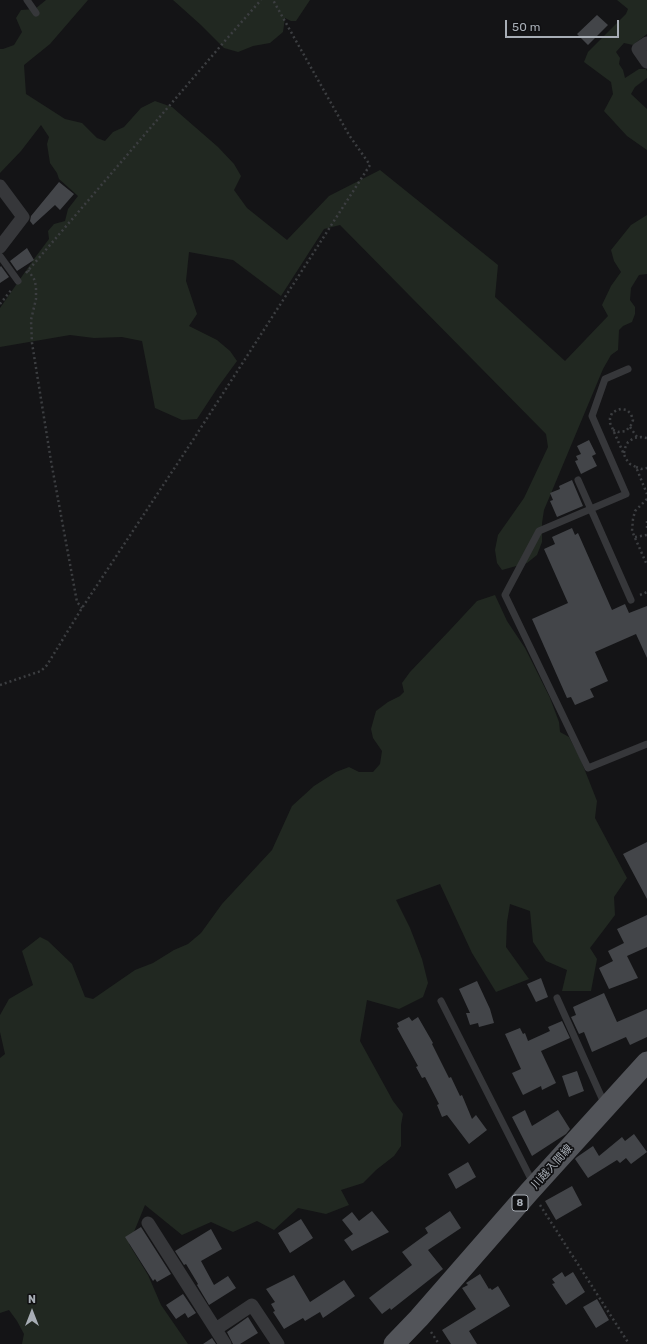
<!DOCTYPE html>
<meta charset="utf-8">
<style>
body{margin:0}
#map{position:relative;width:647px;height:1344px;overflow:hidden;background:#141416;font-family:Rubik,sans-serif}
canvas{display:block}
.north{position:absolute;left:12px;top:1292px;width:40px;height:40px;-webkit-text-stroke:3px #0f0f11;paint-order:stroke;rotate:0deg;font-size:11px;font-weight:700;line-height:16px;text-align:center;color:#a7adb5}
.north::after{content:'';display:block;margin:auto;width:14px;height:18px;background:#a7adb5;clip-path:polygon(50% 0,100% 100%,50% 72%,0 100%)}
.scale{position:absolute;left:505px;top:20px;width:114px;height:18px;box-sizing:border-box;border:2px solid #a7adb5;border-top:0;padding-left:5px;font-size:12px;line-height:14px;white-space:nowrap;color:#a7adb5;-webkit-text-stroke:3px #0f0f11;paint-order:stroke}
</style>
<div id="map">
<canvas width="647" height="1344"></canvas>
<div class="north">N</div>
<div class="scale">50 m</div>
</div>
<script>
const ctx = document.querySelector('canvas').getContext('2d');
ctx.lineJoin = 'round';
function paint(path, color) {
  ctx.fillStyle = color;
  ctx.fill(path, 'evenodd');
}
function toPath(rows) {
  const path = new Path2D();
  for (const r of rows) {
    path.moveTo(r[0], r[1]);
    for (let i = 2; i < r.length; i += 2) path.lineTo(r[i], r[i + 1]);
  }
  return path;
}
function stroke(path, color, width, dash) {
  ctx.strokeStyle = color;
  ctx.lineWidth = width;
  ctx.lineCap = dash ? 'butt' : 'round';
  ctx.setLineDash(dash || []);
  ctx.stroke(path);
}
function write(font, color, halo, rows, align = 'center') {
  ctx.font = font + ' Rubik,"Noto Sans JP",sans-serif';
  ctx.lineWidth = 3.5;
  ctx.setLineDash([]);
  ctx.textBaseline = 'middle';
  ctx.strokeStyle = halo;
  ctx.fillStyle = color;
  for (const [text, x, y, turn = 0] of rows) {
    ctx.save();
    ctx.translate(x, y);
    ctx.rotate((+turn || 0) * Math.PI / 180);
    ctx.textAlign = isNaN(turn) ? turn : align;
    if (halo) ctx.strokeText(text, 0, 0);
    ctx.fillText(text, 0, 0);
    ctx.restore();
  }
}
paint(toPath([
 [46,0,88,0,50,44,24,65,26,94,65,119,82,123,97,138,105,141,113,132,124,127,141,108,155,101,172,107,218,147,234,164,241,176,234,190,247,208,287,240,329,196,380,170,498,265,495,297,565,361,608,316,602,305,611,286,621,272,614,261,611,250,631,225,647,215,647,274,639,275,631,288,630,300,635,307,635,314,632,322,623,326,619,330,618,350,611,355,603,369,544,510,542,523,542,542,537,555,527,563,502,570,497,563,495,550,498,535,524,498,548,447,546,434,340,225,324,229,281,296,233,260,189,252,186,281,197,314,189,326,217,340,230,351,237,361,218,387,197,419,182,420,155,408,142,341,122,337,94,338,70,335,0,347,0,308,34,259,49,239,48,231,54,224,65,221,68,209,78,196,59,179,57,173,50,163,47,144,49,137,41,125,21,151,0,173,0,49,3,49,14,45,22,32,16,18,21,10,35,9],
 [173,0,310,0,296,21,291,21,285,18,283,32,270,43,253,46,238,52,224,48,201,25],
 [617,0,647,0,647,34,633,45,624,43,616,52,620,58,619,64,623,70,625,78,639,69,646,69,647,71,647,78,635,87,631,94,647,109,647,150,627,136,604,111,613,94,611,82,584,62,588,52,626,14,628,9],
 [495,595,507,621,525,648,550,698,559,722,560,732,569,737,580,758,597,801,595,818,627,878,614,897,615,915,590,948,597,959,591,991,562,991,567,970,546,961,533,942,530,911,510,904,507,922,506,947,529,979,496,992,472,953,440,884,396,900,410,928,422,959,428,983,423,997,399,1009,367,1000,360,1041,393,1101,403,1114,401,1125,401,1146,394,1156,376,1170,363,1183,341,1190,349,1205,326,1214,298,1208,274,1230,257,1221,233,1232,211,1222,182,1235,145,1205,129,1244,148,1275,161,1305,188,1344,22,1344,24,1334,17,1321,9,1310,0,1313,0,1058,5,1054,0,1032,0,1015,9,999,33,985,22,951,40,937,48,941,72,964,85,997,93,999,135,970,153,963,174,950,188,944,201,933,222,904,272,850,292,806,314,786,336,772,349,767,359,772,373,772,380,764,382,751,373,738,371,729,376,711,388,702,400,696,404,692,402,683,410,672,451,629,477,601]
]), '#212821');
paint(toPath([
 [597,15,608,25,588,45,577,34],
 [59,182,74,194,60,210,55,205,33,225,30,221,31,216],
 [27,248,34,260,17,271,10,261],
 [1,266,9,277,0,283,0,267],
 [589,440,596,454,592,456,597,466,581,474,575,461,578,460,576,456,581,454,577,446],
 [572,480,583,506,557,517,550,501,553,500,550,493,560,489,559,486],
 [572,528,575,535,578,533,612,610,625,604,629,613,647,606,647,658,636,634,595,652,608,681,590,689,594,697,575,705,571,697,567,698,532,619,568,603,544,549,555,544,552,537],
 [647,842,647,899,623,854],
 [647,915,647,947,627,956,638,978,609,989,599,968,613,961,608,951,624,943,617,929],
 [541,978,548,997,536,1002,527,984],
 [477,981,490,1009,494,1023,479,1027,478,1023,470,1025,466,1013,470,1013,459,989],
 [604,993,617,1022,647,1009,647,1037,630,1045,626,1037,592,1052,584,1032,579,1034,571,1017,576,1015,573,1007],
 [409,1017,412,1021,418,1017,433,1043,432,1044,449,1078,451,1077,460,1096,462,1095,472,1119,476,1115,487,1130,469,1144,447,1115,442,1117,437,1105,439,1104,425,1077,422,1078,416,1067,418,1066,397,1028,399,1027,397,1023],
 [562,1021,570,1038,541,1051,556,1083,542,1090,541,1086,523,1095,512,1073,521,1069,505,1034,520,1028,523,1034,525,1033,528,1041,550,1031,548,1027],
 [577,1071,584,1091,569,1097,562,1076],
 [525,1110,532,1126,558,1110,570,1129,566,1134,532,1156,512,1117],
 [634,1134,647,1152,631,1164,626,1158,620,1163,617,1160,588,1178,575,1159,577,1157,593,1146,599,1156,622,1137,625,1141],
 [468,1162,476,1177,456,1189,448,1174],
 [572,1186,582,1205,556,1220,545,1201],
 [372,1211,389,1232,352,1251,344,1240,353,1234,342,1220,352,1212,359,1221],
 [450,1211,461,1228,428,1250,443,1269,391,1310,390,1308,382,1314,369,1298,412,1265,402,1252,428,1233,425,1228],
 [301,1219,313,1238,290,1253,278,1233],
 [141,1227,171,1274,157,1282,155,1279,153,1281,125,1237],
 [211,1229,222,1249,201,1261,214,1285,228,1276,236,1288,209,1305,197,1285,198,1284,186,1264,184,1265,175,1251],
 [562,1272,565,1277,573,1272,585,1292,566,1305,552,1284,555,1283,552,1279],
 [480,1274,489,1289,490,1288,492,1290,498,1286,510,1306,469,1331,477,1344,451,1344,442,1330,476,1309,462,1288,468,1285,466,1283],
 [294,1275,310,1302,344,1280,355,1296,323,1318,320,1312,305,1321,303,1318,284,1329,273,1312,275,1311,271,1304,275,1302,266,1289],
 [183,1294,196,1313,188,1318,185,1313,176,1319,166,1305],
 [597,1299,609,1320,596,1328,583,1307],
 [248,1317,258,1333,240,1344,233,1344,227,1332],
 [212,1338,216,1344,203,1344]
]), '#434549');
stroke(toPath([
 [28,270,34,279,36,286,36,299,31,320,32,343,51,461,77,602,82,608],
 [26,273,224,42,261,0],
 [0,304,12,289],
 [630,427,637,437],
 [613,430,618,432,626,431,631,425,633,420,631,414,627,410,621,409,617,410,612,413,610,418,610,423,626,459,630,464,636,467,647,494],
 [624,453,625,448,628,442,634,438,641,437,647,438],
 [636,467,641,469,647,468],
 [647,499,635,511,633,519,632,531,647,565],
 [647,521,647,529],
 [635,537,647,535],
 [640,595,647,592],
 [0,685,41,671,47,665,82,608,193,440,370,165,349,135,273,0],
 [540,1205,629,1344],
 [431,1332,439,1344]
]), '#3c3e41', 2.5, [2, 3]);
stroke(toPath([
 [27,0,36,13],
 [0,256,18,281],
 [628,369,605,379,592,416,626,494,539,531,505,595,588,768,647,744],
 [578,480,631,600],
 [557,998,605,1105],
 [441,1001,533,1183]
]), '#36373a', 7);
stroke(toPath([
 [647,43,638,49,647,62],
 [0,186,23,217,0,247],
 [148,1223,225,1344],
 [216,1329,252,1305,278,1344]
]), '#36373a', 13);
stroke(toPath([
 [394,1344,419,1318,529,1192,647,1062]
]), '#525459', 21);
for (const [x, y, w] of [
 [520,1203,16]
]) {
  const box = new Path2D();
  box.roundRect(x - w / 2, y - 8, w, 16, 3);
  ctx.fillStyle = '#0f0f11';
  ctx.fill(box);
  stroke(box, '#a7adb5', 1);
}
write('bold 10px', '#a7adb5', null, [
 ["8",520,1203]
]);
write('11px', '#a7adb5', '#0f0f11', [
 ["川越入間線",552,1167,-48]
]);
</script>
